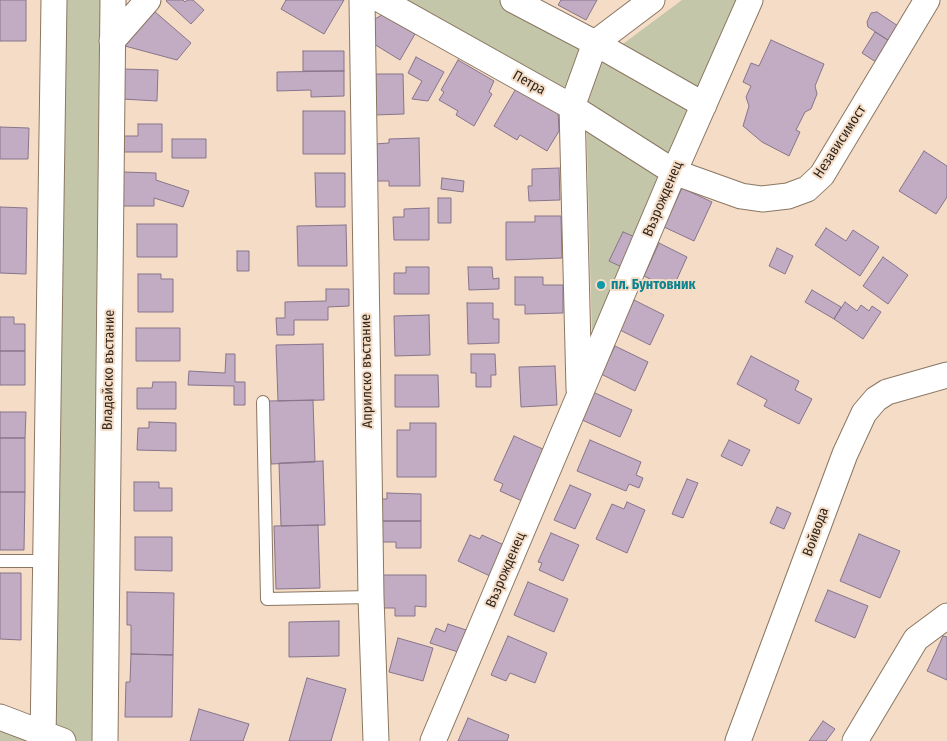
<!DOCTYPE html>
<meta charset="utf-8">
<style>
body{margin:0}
canvas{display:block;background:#f4dcc6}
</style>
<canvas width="947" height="741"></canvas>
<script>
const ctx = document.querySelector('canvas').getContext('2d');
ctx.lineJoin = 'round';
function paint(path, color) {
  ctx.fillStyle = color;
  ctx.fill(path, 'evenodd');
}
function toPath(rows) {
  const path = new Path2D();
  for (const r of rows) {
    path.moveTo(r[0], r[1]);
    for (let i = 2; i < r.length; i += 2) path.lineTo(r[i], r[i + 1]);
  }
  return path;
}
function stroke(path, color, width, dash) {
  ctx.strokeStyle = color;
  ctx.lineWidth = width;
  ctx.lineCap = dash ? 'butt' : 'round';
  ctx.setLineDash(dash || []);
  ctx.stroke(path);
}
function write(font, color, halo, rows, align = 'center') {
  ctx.font = font + ' "Fira Sans Condensed",sans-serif';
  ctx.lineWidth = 4;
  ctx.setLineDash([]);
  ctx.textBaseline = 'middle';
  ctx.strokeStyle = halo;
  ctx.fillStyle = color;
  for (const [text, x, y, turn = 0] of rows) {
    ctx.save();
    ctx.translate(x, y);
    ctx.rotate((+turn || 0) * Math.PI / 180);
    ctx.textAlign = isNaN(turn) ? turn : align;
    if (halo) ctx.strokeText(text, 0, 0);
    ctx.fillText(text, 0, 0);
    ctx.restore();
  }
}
paint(toPath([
 [54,0,113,0,105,741,0,741,0,717,43,734],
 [397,0,500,0,604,58,682,0,736,0,666,159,592,337,586,108]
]), '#c3c6a9');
const building = toPath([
 [0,0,26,0,26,41,0,41,0,0],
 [167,0,183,0,185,2,187,0,193,0,204,10,191,24,166,1,167,0],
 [286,0,285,0,344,0,324,34,281,9,286,0],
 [561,0,597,0,586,20,558,5,561,0],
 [154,11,191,43,177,60,125,46,154,11],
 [877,12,901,28,891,42,868,27,867,22,871,13,877,12],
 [382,15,415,34,400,60,374,44,373,20,382,15],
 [875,32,891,42,879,64,862,53,875,32],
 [771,40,824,64,815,86,817,94,811,109,805,112,796,130,800,132,789,156,762,142,743,126,749,106,746,97,751,86,743,82,751,63,759,66,771,40],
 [303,51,344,51,344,71,303,71,303,51],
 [416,57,444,72,428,101,412,99,422,81,408,73,416,57],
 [458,60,494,81,489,92,492,94,474,126,456,115,458,111,439,100,444,92,441,90,458,60],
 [123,69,158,70,157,101,122,99,123,69],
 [344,71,344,96,311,97,311,90,277,91,277,72,344,71],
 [373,74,403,74,404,114,374,115,373,74],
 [517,87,558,111,559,131,547,151,520,135,517,140,494,126,517,87],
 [303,111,345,111,345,154,303,154,303,111],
 [138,124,162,124,162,152,124,152,124,136,138,136,138,124],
 [0,127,29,128,28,159,0,159,0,127],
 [419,138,420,186,389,186,389,181,376,181,375,144,389,143,389,139,419,138],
 [172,139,206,139,206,158,172,158,172,139],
 [924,151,947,166,947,197,936,214,899,191,924,151],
 [559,168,560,200,529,201,528,186,532,186,532,169,559,168],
 [123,172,156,173,156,180,189,191,183,207,154,198,154,206,122,206,123,172],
 [315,173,345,173,345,207,316,207,315,173],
 [442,178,464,181,463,192,441,189,442,178],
 [682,188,712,202,694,241,664,227,682,188],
 [438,198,451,198,451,223,438,223,438,198],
 [0,207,27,208,26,274,0,273,0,207],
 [429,208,429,240,394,240,393,217,404,217,404,209,429,208],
 [535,216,561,216,562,258,506,260,506,222,535,222,535,216],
 [137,224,177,224,177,257,137,257,137,224],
 [346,225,347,266,298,266,297,226,346,225],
 [826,228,846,241,853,230,879,247,860,276,815,245,826,228],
 [623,232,640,239,626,269,609,261,623,232],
 [659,243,687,257,672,290,644,276,659,243],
 [777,248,793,256,785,274,769,266,777,248],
 [237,251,249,251,249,271,237,271,237,251],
 [883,257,908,275,888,304,863,286,883,257],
 [406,267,429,267,429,294,394,294,394,273,406,273,406,267],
 [468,267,492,267,493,279,499,278,499,289,469,290,468,267],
 [138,274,161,274,161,279,173,279,173,312,138,312,138,274],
 [515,277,543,277,543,285,563,285,563,313,525,314,525,305,515,305,515,277],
 [326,289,349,289,349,306,328,307,328,320,294,320,294,335,277,335,276,318,285,318,285,302,326,301,326,289],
 [812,290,841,307,834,319,805,302,812,290],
 [634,300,664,315,650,345,620,330,634,300],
 [845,302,857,311,861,305,869,311,872,306,881,312,863,339,834,319,845,302],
 [467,303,493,303,493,319,499,319,499,343,468,344,467,303],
 [429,315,430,355,395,356,394,316,429,315],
 [0,317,14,317,14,324,25,324,25,351,0,351,0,317],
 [136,328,180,328,180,361,136,361,136,328],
 [323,344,324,400,278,401,276,345,323,344],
 [615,346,648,362,635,391,601,374,615,346],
 [0,351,25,351,25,385,0,385,0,351],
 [226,354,235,354,235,382,245,382,245,405,234,405,234,386,188,385,189,371,225,373,226,354],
 [471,354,495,354,496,375,491,375,491,387,476,387,476,373,471,373,471,354],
 [751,356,799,381,795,390,812,399,799,424,764,406,767,400,737,384,751,356],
 [555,366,557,405,521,407,519,367,555,366],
 [395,375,438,375,439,407,395,407,395,375],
 [153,382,176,382,176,409,137,409,137,388,152,388,153,382],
 [593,392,632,410,620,437,580,419,593,392],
 [313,400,315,462,271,464,268,401,313,400],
 [0,412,26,412,25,438,0,438,0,412],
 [149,422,176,423,176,451,137,450,138,428,149,428,149,422],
 [410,423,436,423,436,477,397,477,397,430,410,430,410,423],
 [514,436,545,450,522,501,500,491,503,484,494,480,514,436],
 [0,438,25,438,25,492,0,492,0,438],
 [590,440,641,462,636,475,643,478,639,488,629,484,626,491,577,471,590,440],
 [729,440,750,450,742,466,721,456,729,440],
 [323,461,325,525,281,526,279,463,323,461],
 [687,479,698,483,683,518,672,514,687,479],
 [134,482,159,482,159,488,172,488,172,511,134,511,134,482],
 [570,485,591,494,575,529,554,520,570,485],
 [0,492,25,492,24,550,0,550,0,492],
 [387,493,421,494,421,521,382,521,382,499,387,499,387,493],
 [627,502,645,510,627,553,596,539,612,504,624,509,627,502],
 [777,507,791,513,784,529,770,523,777,507],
 [382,521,421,521,421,548,396,548,396,542,382,542,382,521],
 [318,525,320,588,276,589,274,526,318,525],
 [551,533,579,545,563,581,539,570,542,563,538,562,551,533],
 [859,534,900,551,880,598,840,581,859,534],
 [470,535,480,539,482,535,504,545,490,576,458,561,470,535],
 [135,537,172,537,172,571,135,570,135,537],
 [0,573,21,573,21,640,0,639,0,573],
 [382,575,426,575,426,607,415,606,415,616,395,616,395,608,383,608,382,575],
 [528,582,568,599,554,632,514,615,528,582],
 [828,590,868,606,855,638,815,621,828,590],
 [127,592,174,593,173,655,131,654,131,625,127,625,127,592],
 [339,621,339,656,289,657,289,622,339,621],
 [448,624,466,630,458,652,430,643,436,628,445,632,448,624],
 [508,636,547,653,535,683,510,673,506,681,491,675,508,636],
 [943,636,947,637,947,680,927,671,943,636],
 [398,638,433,648,423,681,389,672,398,638],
 [131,654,173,655,172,717,125,717,126,682,130,682,131,654],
 [307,678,346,689,331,741,289,741,307,678],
 [199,709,249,724,243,741,190,741,199,709],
 [468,718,509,735,507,741,458,741,468,718],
 [823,721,835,729,826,741,809,741,823,721]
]);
paint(building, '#c1acc3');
stroke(building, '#88758b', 1);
const service = toPath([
 [263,402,267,599,371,597],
 [0,561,46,561]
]);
const minor = toPath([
 [362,0,371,597,376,741],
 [381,0,572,107,674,172,741,196,762,199,788,196,807,189,822,175,927,0],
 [513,0,595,43,704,105],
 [112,41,148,0],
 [579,389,572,107,595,43,652,0],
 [0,717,63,741],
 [43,741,54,0],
 [105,741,113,0],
 [433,741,674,172,750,0],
 [738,741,845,454,864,413,876,399,887,392,947,375],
 [855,741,916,639,947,616]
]);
stroke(service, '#8b7762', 14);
stroke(minor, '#8b7762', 27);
stroke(service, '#fff', 12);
stroke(minor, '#fff', 25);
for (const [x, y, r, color] of [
 [601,285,5,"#0f9aa8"]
]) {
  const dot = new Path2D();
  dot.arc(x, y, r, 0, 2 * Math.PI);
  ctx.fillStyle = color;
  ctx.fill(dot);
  stroke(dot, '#f4dcc6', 2);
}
write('14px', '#2f261d', '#f4dcc6', [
 ["Петра",529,83,29],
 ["Независимост",840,142,-57],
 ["Възрожденец",663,199,-67],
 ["Владайско въстание",109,370,-89],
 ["Априлско въстание",367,371,-91],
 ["Войвода",816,532,-70],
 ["Възрожденец",506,570,-67]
]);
write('bold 14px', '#0d838f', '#f4dcc6', [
 ["пл. Бунтовник",611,285]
], 'left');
</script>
